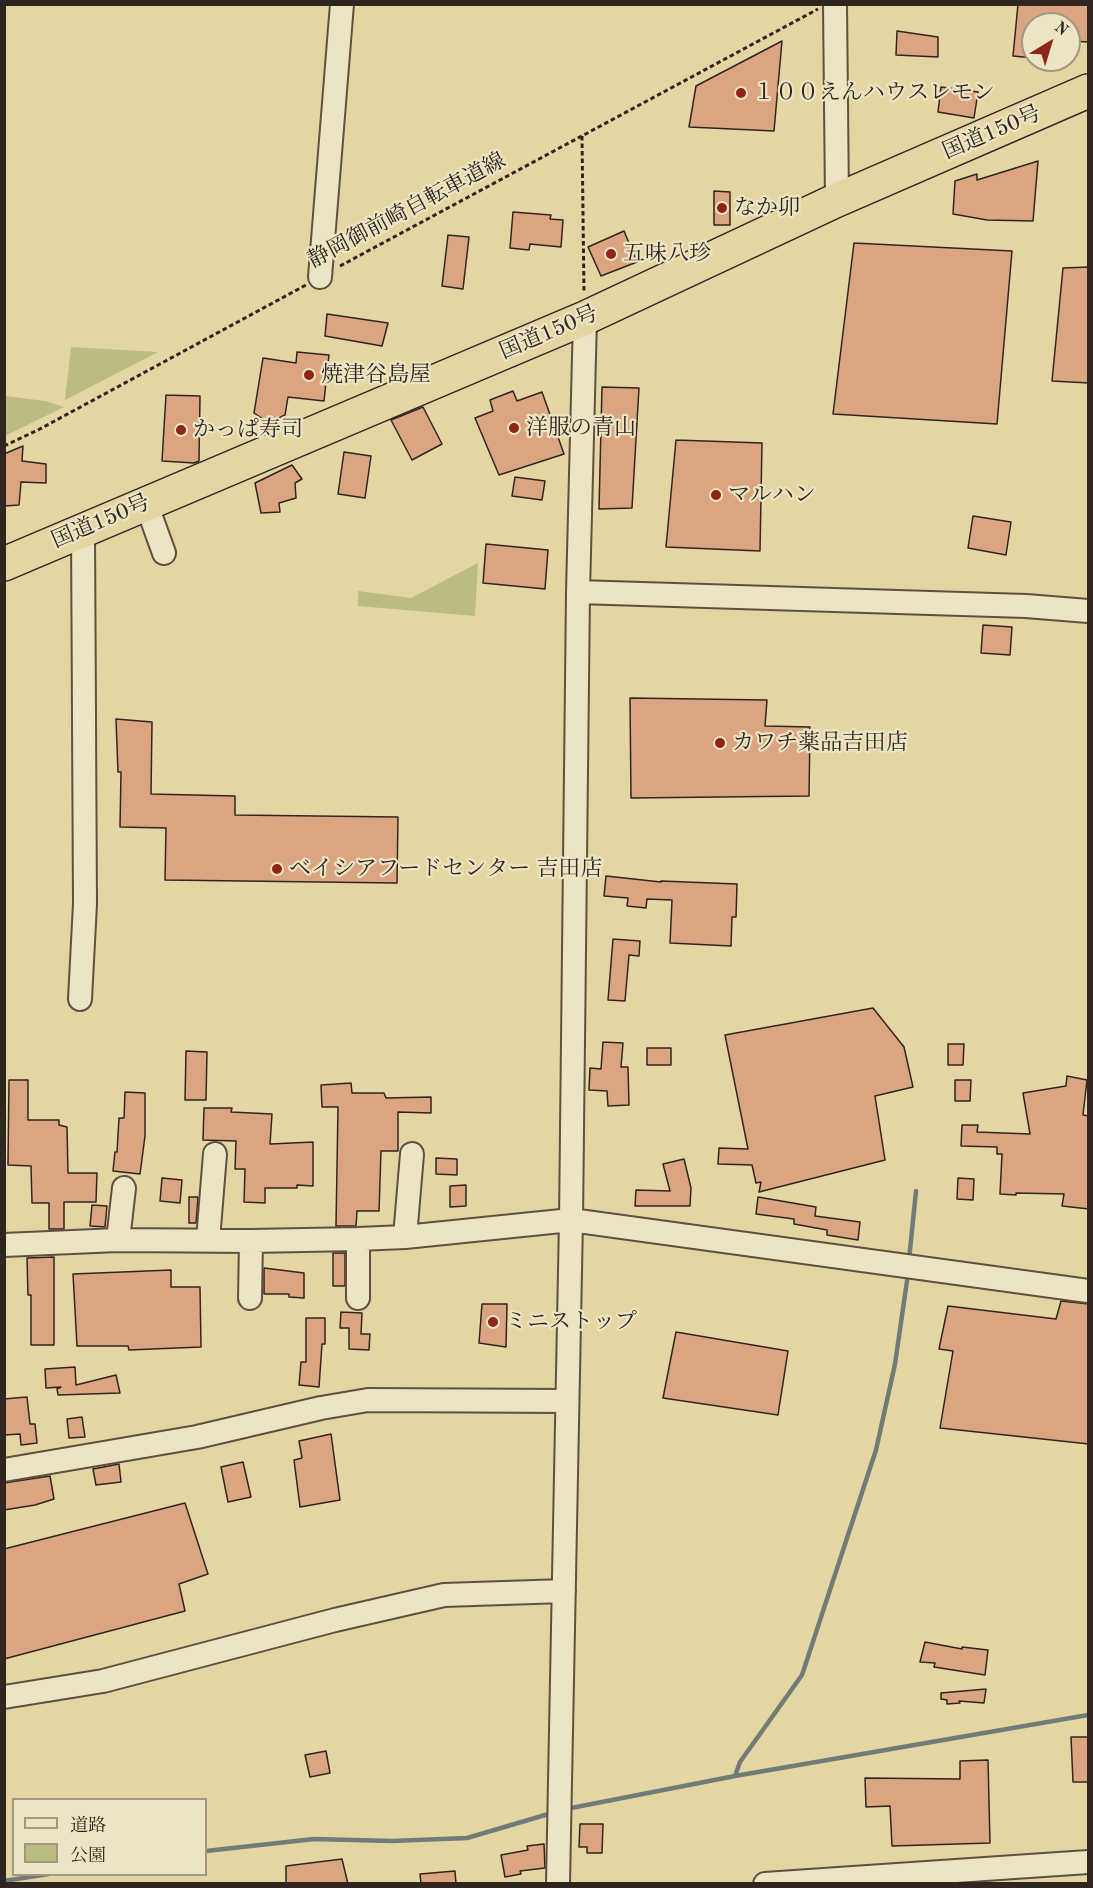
<!DOCTYPE html>
<meta charset="utf-8">
<style>
body{margin:0}
#map{position:relative;width:1093px;height:1888px;overflow:hidden;background:#e4d6a3;font-family:"Old Standard TT","Noto Serif JP",serif}
canvas{display:block}
.frame{position:absolute;inset:0;border:6px solid #312520;pointer-events:none}
.legend{position:absolute;left:12px;top:1798px;width:195px;height:78px;box-sizing:border-box;background:#ede4c3;border:2px solid #a29882;margin:0;padding:8px 10px;list-style:none;font-size:18px;color:#312520}
.legend li{display:flex;align-items:center;gap:12px;height:30px}
.legend b{width:30px;border:2px solid #a29882}
.north{position:absolute;left:1021px;top:12px;width:60px;height:60px;box-sizing:border-box;background:#ede4c3;border:2px solid #a29882;border-radius:50%;rotate:38deg;font-size:16px;font-weight:700;line-height:24px;text-align:center;color:#312520}
.north::after{content:'';display:block;margin:auto;width:21px;height:27px;background:#8f2418;clip-path:polygon(50% 0,100% 100%,50% 72%,0 100%)}
</style>
<div id="map">
<canvas width="1093" height="1888"></canvas>
<div class="frame"></div>
<ul class="legend">
<li><b style="height:8px;background:#ede4c3"></b>道路</li>
<li><b style="height:16px;background:#babc81"></b>公園</li>
</ul>
<div class="north">N</div>
</div>
<script>
const ctx = document.querySelector('canvas').getContext('2d');
ctx.lineJoin = 'round';
function paint(path, color) {
  ctx.fillStyle = color;
  ctx.fill(path, 'evenodd');
}
function toPath(rows) {
  const path = new Path2D();
  for (const r of rows) {
    path.moveTo(r[0], r[1]);
    for (let i = 2; i < r.length; i += 2) path.lineTo(r[i], r[i + 1]);
  }
  return path;
}
function stroke(path, color, width, dash) {
  ctx.strokeStyle = color;
  ctx.lineWidth = width;
  ctx.lineCap = dash ? 'butt' : 'round';
  ctx.setLineDash(dash || []);
  ctx.stroke(path);
}
function write(font, color, halo, rows, align = 'center') {
  ctx.font = font + ' "Old Standard TT","Noto Serif JP",serif';
  ctx.lineWidth = 4.5;
  ctx.setLineDash([]);
  ctx.textBaseline = 'middle';
  ctx.strokeStyle = halo;
  ctx.fillStyle = color;
  for (const [text, x, y, turn = 0] of rows) {
    ctx.save();
    ctx.translate(x, y);
    ctx.rotate((+turn || 0) * Math.PI / 180);
    ctx.textAlign = isNaN(turn) ? turn : align;
    if (halo) ctx.strokeText(text, 0, 0);
    ctx.fillText(text, 0, 0);
    ctx.restore();
  }
}
paint(toPath([
 [71,347,158,352,65,400],
 [5,396,45,401,64,407,5,436],
 [478,563,475,616,358,606,358,591,411,598]
]), '#babc81');
stroke(toPath([
 [909,1260,916,1191],
 [735,1776,740,1762,802,1675,876,1450,895,1364,908,1274],
 [566,1809,735,1776,1088,1715],
 [206,1851,314,1839,392,1841,467,1838,552,1813],
 [4,1881,49,1874]
]), '#717c78', 4.5);
const building = toPath([
 [1018,4,1089,4,1089,42,1069,41,1069,24,1033,24,1033,58,1013,56,1018,4],
 [897,31,938,37,938,57,896,55,897,31],
 [782,41,774,131,689,127,696,86,782,41],
 [941,87,978,92,974,118,938,112,941,87],
 [1038,161,1033,221,987,220,953,214,955,181,977,174,977,180,1038,161],
 [714,191,730,192,730,225,714,225,714,191],
 [513,212,551,215,550,219,563,220,561,247,530,244,529,250,510,248,513,212],
 [624,231,637,262,601,276,588,247,624,231],
 [448,235,469,237,463,289,442,286,448,235],
 [854,243,1012,251,997,424,833,414,854,243],
 [1089,267,1089,383,1052,381,1063,268,1089,267],
 [327,314,388,323,382,346,325,336,327,314],
 [297,352,329,355,324,401,288,397,285,415,269,423,254,413,263,358,296,363,297,352],
 [602,387,639,388,632,508,599,509,602,387],
 [513,391,517,401,542,392,564,454,499,475,475,418,493,411,490,400,513,391],
 [166,395,200,396,199,461,194,463,162,461,166,395],
 [423,407,442,444,412,460,391,420,423,407],
 [676,440,762,443,760,551,666,547,676,440],
 [23,446,22,461,46,464,46,483,21,482,19,505,4,506,4,454,23,446],
 [344,452,371,456,365,498,338,494,344,452],
 [292,465,302,479,295,483,296,498,279,503,280,512,261,513,255,483,292,465],
 [515,477,545,481,542,500,512,496,515,477],
 [973,516,1011,522,1006,555,968,548,973,516],
 [486,544,548,550,545,589,483,583,486,544],
 [983,625,1012,627,1010,655,981,653,983,625],
 [630,698,767,700,765,726,810,727,809,796,631,798,630,698],
 [116,719,152,722,151,794,235,796,235,815,398,817,397,883,165,880,166,828,120,827,121,772,118,772,116,719],
 [606,876,661,882,661,881,737,884,736,917,732,917,731,946,670,943,672,900,647,899,646,908,627,906,628,898,604,896,606,876],
 [613,939,640,941,639,956,629,955,625,1001,608,1000,613,939],
 [873,1008,904,1047,913,1087,875,1096,885,1160,759,1192,761,1182,756,1183,752,1165,718,1164,719,1148,748,1149,725,1035,873,1008],
 [603,1042,623,1043,621,1067,628,1067,629,1105,608,1106,607,1091,589,1090,590,1068,601,1069,603,1042],
 [948,1044,964,1044,963,1065,948,1065,948,1044],
 [647,1048,671,1048,671,1065,647,1065,647,1048],
 [186,1051,207,1052,206,1100,185,1100,186,1051],
 [1067,1076,1087,1080,1083,1115,1089,1116,1089,1209,1062,1206,1064,1194,1016,1193,1016,1195,1000,1194,1002,1154,997,1154,997,1147,961,1146,962,1125,978,1125,977,1132,1030,1134,1023,1093,1066,1086,1067,1076],
 [9,1080,28,1080,28,1120,59,1120,59,1125,67,1127,68,1173,97,1173,96,1202,64,1202,64,1229,49,1229,49,1203,32,1203,31,1166,8,1165,9,1080],
 [955,1080,971,1080,970,1101,955,1101,955,1080],
 [351,1083,352,1093,384,1093,386,1098,431,1097,431,1113,398,1112,398,1151,381,1151,379,1211,357,1211,356,1226,336,1226,338,1107,322,1107,321,1085,351,1083],
 [125,1092,145,1093,145,1136,140,1174,113,1171,115,1152,117,1152,119,1118,124,1118,125,1092],
 [204,1108,232,1108,231,1112,272,1114,270,1144,313,1142,313,1186,297,1185,297,1188,265,1188,265,1203,244,1202,245,1169,235,1169,236,1141,203,1140,204,1108],
 [436,1158,457,1159,457,1175,436,1174,436,1158],
 [684,1159,691,1188,690,1206,635,1206,636,1190,670,1191,663,1164,684,1159],
 [162,1178,182,1180,180,1203,160,1201,162,1178],
 [958,1178,974,1179,973,1200,957,1199,958,1178],
 [466,1185,466,1206,450,1207,450,1186,466,1185],
 [189,1197,198,1197,196,1223,189,1223,189,1197],
 [758,1197,816,1207,815,1216,860,1222,858,1240,827,1235,827,1230,794,1224,794,1219,756,1214,758,1197],
 [92,1205,107,1206,105,1227,90,1226,92,1205],
 [333,1253,345,1253,345,1286,333,1286,333,1253],
 [54,1257,54,1345,31,1345,31,1295,28,1295,27,1258,54,1257],
 [264,1268,304,1273,304,1298,289,1297,289,1294,264,1294,264,1268],
 [171,1270,171,1287,200,1287,201,1347,129,1350,128,1346,77,1346,73,1274,171,1270],
 [1061,1301,1089,1304,1089,1444,940,1428,953,1351,939,1349,948,1306,1056,1319,1061,1301],
 [482,1304,507,1304,506,1347,479,1343,482,1304],
 [341,1312,362,1313,361,1334,370,1334,369,1350,349,1349,349,1328,340,1328,341,1312],
 [306,1318,325,1318,325,1344,322,1344,319,1387,299,1385,301,1362,306,1362,306,1318],
 [676,1332,788,1351,778,1415,663,1398,676,1332],
 [75,1367,76,1385,116,1375,120,1393,58,1395,57,1389,61,1387,46,1388,45,1369,75,1367],
 [27,1397,30,1424,35,1424,37,1443,21,1445,20,1434,4,1435,4,1399,27,1397],
 [82,1417,85,1437,69,1438,67,1419,82,1417],
 [331,1434,340,1500,300,1507,294,1460,302,1458,299,1441,331,1434],
 [243,1462,251,1497,228,1502,221,1467,243,1462],
 [119,1464,121,1482,96,1485,93,1469,119,1464],
 [50,1476,54,1499,35,1505,4,1510,4,1483,50,1476],
 [185,1503,208,1574,179,1584,185,1611,4,1659,4,1549,185,1503],
 [925,1642,962,1649,962,1647,988,1650,985,1675,934,1667,935,1663,920,1662,925,1642],
 [986,1689,984,1703,959,1701,960,1703,947,1704,947,1700,941,1699,941,1693,986,1689],
 [1071,1737,1089,1737,1089,1782,1073,1782,1071,1737],
 [326,1751,330,1773,310,1777,305,1755,326,1751],
 [988,1760,990,1843,892,1846,890,1806,866,1807,865,1778,960,1779,960,1761,988,1760],
 [580,1824,603,1824,602,1853,587,1853,587,1847,579,1847,580,1824],
 [544,1844,545,1868,520,1871,521,1874,505,1877,501,1855,528,1850,527,1846,544,1844],
 [342,1859,348,1884,286,1884,286,1866,342,1859],
 [455,1871,456,1884,421,1884,420,1874,455,1871]
]);
paint(building, '#daa580');
stroke(building, '#312520', 1.5);
const minor = toPath([
 [835,4,837,200],
 [320,277,342,4],
 [146,503,164,553],
 [578,592,1026,606,1088,611],
 [80,999,85,904,83,530],
 [405,1237,412,1154],
 [118,1240,124,1188],
 [208,1240,215,1154],
 [4,1245,118,1240,251,1241,358,1239,405,1237,571,1220,1088,1291],
 [250,1298,251,1241],
 [358,1298,358,1239],
 [4,1470,197,1437,321,1408,368,1400,567,1401],
 [4,1697,103,1681,335,1620,444,1595,564,1591],
 [558,1884,571,1220,578,592,585,318],
 [765,1884,1088,1862]
]);
const highway = toPath([
 [4,564,585,318,837,200,1088,91]
]);
stroke(minor, '#5e5141', 26);
stroke(highway, '#312520', 36);
stroke(toPath([
 [582,136,584,293],
 [340,266,818,9],
 [4,446,38,430,306,285]
]), '#312520', 3, [4.5, 3]);
stroke(minor, '#ede4c3', 22);
stroke(highway, '#e4d6a3', 33);
for (const [x, y, r, color] of [
 [741,93,6,"#8f2418"],
 [722,208,6,"#8f2418"],
 [611,254,6,"#8f2418"],
 [309,375,6,"#8f2418"],
 [514,428,6,"#8f2418"],
 [181,430,6,"#8f2418"],
 [716,495,6,"#8f2418"],
 [720,743,6,"#8f2418"],
 [277,869,6,"#8f2418"],
 [493,1322,6,"#8f2418"]
]) {
  const dot = new Path2D();
  dot.arc(x, y, r, 0, 2 * Math.PI);
  ctx.fillStyle = color;
  ctx.fill(dot);
  stroke(dot, '#ede4c3', 2);
}
write('22px', '#312520', '#ede4c3', [
 ["１００えんハウスレモン",753,93],
 ["なか卯",734,208],
 ["五味八珍",623,254],
 ["焼津谷島屋",321,375],
 ["洋服の青山",526,428],
 ["かっぱ寿司",193,430],
 ["マルハン",728,495],
 ["カワチ薬品吉田店",732,743],
 ["ベイシアフードセンター 吉田店",289,869],
 ["ミニストップ",505,1322]
], 'left');
write('22px', '#312520', '#ede4c3', [
 ["国道150号",992,133,-23],
 ["静岡御前崎自転車道線",407,211,-28],
 ["国道150号",549,333,-23],
 ["国道150号",101,522,-23]
]);
</script>
